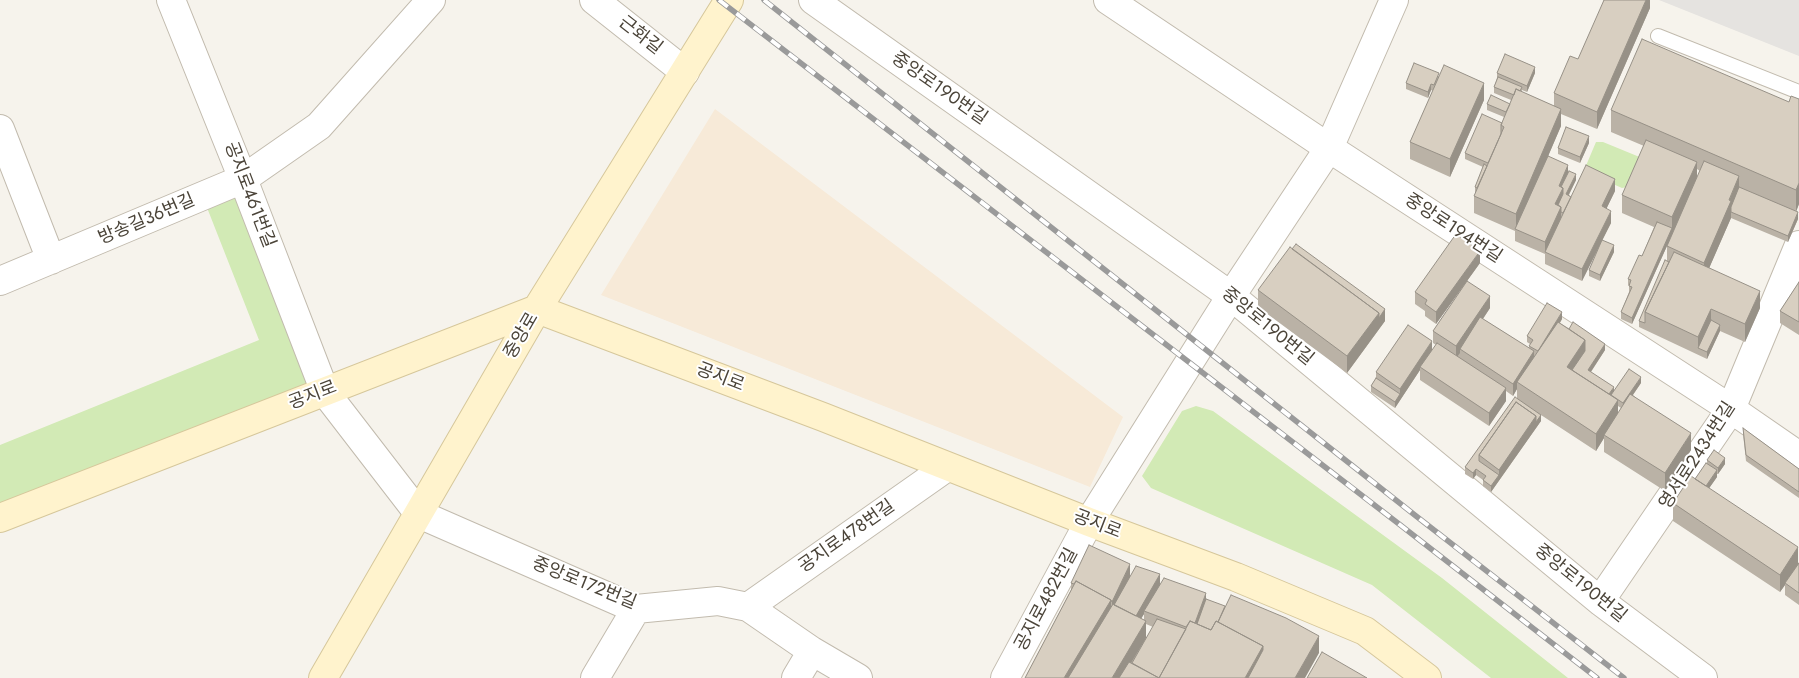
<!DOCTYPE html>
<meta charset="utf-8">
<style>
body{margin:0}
canvas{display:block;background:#f6f3ec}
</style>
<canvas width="1799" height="678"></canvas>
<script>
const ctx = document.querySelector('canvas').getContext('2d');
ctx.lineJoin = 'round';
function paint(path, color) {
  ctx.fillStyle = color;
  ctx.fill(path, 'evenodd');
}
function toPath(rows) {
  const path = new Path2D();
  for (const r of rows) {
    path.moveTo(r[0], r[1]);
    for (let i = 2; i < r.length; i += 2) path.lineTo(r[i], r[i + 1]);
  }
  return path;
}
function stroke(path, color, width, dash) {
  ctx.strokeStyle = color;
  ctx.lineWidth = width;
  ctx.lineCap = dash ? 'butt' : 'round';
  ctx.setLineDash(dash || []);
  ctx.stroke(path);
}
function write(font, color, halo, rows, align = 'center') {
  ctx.font = font + ' Jost,"Noto Sans KR",sans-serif';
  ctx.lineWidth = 4;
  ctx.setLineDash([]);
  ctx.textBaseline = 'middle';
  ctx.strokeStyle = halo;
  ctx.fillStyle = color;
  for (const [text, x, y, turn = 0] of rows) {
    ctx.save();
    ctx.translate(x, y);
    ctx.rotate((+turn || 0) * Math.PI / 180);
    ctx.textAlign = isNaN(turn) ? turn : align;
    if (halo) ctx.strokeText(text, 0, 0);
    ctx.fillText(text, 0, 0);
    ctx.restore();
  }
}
paint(toPath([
 [715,109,1123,417,1090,487,601,295]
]), '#f7ead8');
paint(toPath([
 [1596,142,1603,142,1642,158,1627,187,1622,188,1588,173,1585,168],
 [239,186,319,385,0,514,0,445,259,340,204,200],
 [1196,406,1213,411,1442,578,1568,678,1491,678,1372,585,1151,488,1142,476,1182,411]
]), '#d2eab5');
paint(toPath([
 [1659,0,1799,0,1799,56]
]), '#e5e3e0');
const lane = toPath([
 [1658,36,1799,92]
]);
const street = toPath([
 [171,0,243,179,325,392,419,514,636,609,718,601,748,607,812,651,858,678],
 [594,0,685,72],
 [813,0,1231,296,1600,601,1703,678],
 [1108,0,1329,148,1731,409,1799,456],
 [0,129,51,260],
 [0,281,243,179,319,126,431,0],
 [1600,601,1731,409,1799,245],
 [748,607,947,467],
 [595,678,636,609],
 [796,678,812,651],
 [1005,678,1089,522,1231,296,1329,148,1394,0]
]);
const secondary = toPath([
 [0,518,537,309,823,417,1089,522,1236,577,1365,631,1427,678],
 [323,678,537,309,729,0]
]);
stroke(lane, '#c2bbae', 16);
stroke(street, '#c2bbae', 30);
stroke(secondary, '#d6c79b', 30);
stroke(lane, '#fff', 14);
stroke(street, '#fff', 28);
stroke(secondary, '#fff3cd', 28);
const rail = toPath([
 [719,0,1399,524,1597,678],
 [764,0,1416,516,1624,678]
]);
stroke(rail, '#9a9a9a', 5.5);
stroke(rail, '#fff', 4, [11]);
paint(toPath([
 [1650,0,1650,8,1597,129,1561,114,1561,126,1548,156,1568,171,1576,180,1569,195,1571,197,1615,191,1606,209,1611,223,1602,240,1614,252,1600,281,1589,276,1589,270,1600,245,1582,281,1545,264,1545,254,1515,241,1515,231,1474,213,1474,196,1475,194,1475,187,1483,167,1465,159,1465,153,1502,123,1504,117,1487,110,1487,104,1510,104,1511,100,1494,93,1494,87,1497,78,1497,73,1535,73,1527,92,1522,90,1522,92,1554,106,1554,93,1578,59],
 [1439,76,1484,100,1450,177,1410,159,1410,142,1433,91,1431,90,1428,98,1406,89,1406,83],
 [1799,99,1799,204,1796,211,1798,219,1788,242,1731,218,1709,268,1760,308,1745,342,1720,331,1707,359,1639,327,1639,321,1667,261,1667,246,1697,179,1632,324,1621,319,1621,312,1629,292,1629,286,1628,285,1628,279,1642,256,1654,227,1622,213,1622,195,1644,146,1611,132,1611,110,1789,102],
 [1697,169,1700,171,1697,179],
 [1589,143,1580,163,1558,154,1558,148],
 [1480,263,1467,281,1490,308,1483,319,1529,348,1530,344,1527,342,1527,336,1562,319,1560,323,1605,350,1591,372,1614,391,1641,383,1633,395,1691,450,1665,491,1604,452,1604,438,1596,451,1541,415,1541,421,1491,492,1483,486,1483,480,1476,475,1473,479,1465,474,1465,467,1517,398,1517,389,1513,396,1506,391,1506,401,1489,426,1420,380,1420,370,1395,408,1371,392,1371,386,1376,378,1376,372,1432,351,1436,345,1433,343,1433,331,1466,282,1436,324,1425,316,1425,311,1415,304,1415,292],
 [1618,406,1621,408,1618,414],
 [1799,282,1799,335,1780,323,1780,311],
 [1258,290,1385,321,1347,373,1258,307],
 [1743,428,1799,469,1799,498,1746,461,1743,434],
 [1707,460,1725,464,1718,474,1717,474,1717,477,1709,488,1798,564,1799,563,1799,605,1785,595,1785,585,1780,592,1673,521,1673,503,1695,479,1707,463],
 [1130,577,1127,582,1160,584,1206,599,1319,653,1025,678,1071,590,1071,583],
 [1144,614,1144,620,1141,618],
 [1146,624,1153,627,1146,638]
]), '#bab2a6');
paint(toPath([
 [1646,0,1650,0,1650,8,1597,129,1597,112],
 [1535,67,1535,73,1527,92,1527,86],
 [1484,83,1484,100,1450,177,1450,159],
 [1431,84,1431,90,1428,98,1428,92],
 [1561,109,1561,126,1517,229,1516,229,1516,214],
 [1589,136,1589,143,1580,163,1580,157],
 [1697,162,1697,179,1632,324,1632,318,1672,228,1672,217],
 [1568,165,1568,177,1563,200,1558,211,1555,204,1559,186],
 [1576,174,1576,180,1566,200,1566,194],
 [1739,176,1739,194,1731,212,1731,218,1704,280,1704,263],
 [1615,179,1615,191,1602,218,1602,206],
 [1799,183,1799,204,1796,212,1796,190],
 [1561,207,1561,219,1545,252,1545,242],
 [1611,211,1611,223,1582,281,1582,269],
 [1798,212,1798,219,1788,242,1788,236],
 [1614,245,1614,252,1600,281,1600,275],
 [1480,251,1480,263,1436,324,1436,312],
 [1760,291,1760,308,1745,342,1745,324],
 [1490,296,1490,308,1462,350,1460,349,1460,353,1456,358,1456,346],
 [1385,309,1385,321,1347,373,1347,356,1379,313],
 [1711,309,1711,327,1698,348,1698,354,1698,337],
 [1562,312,1562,319,1538,358,1538,351],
 [1720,325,1720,331,1707,359,1707,352],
 [1585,340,1585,357,1570,380,1567,367],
 [1432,341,1432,353,1420,367,1420,370,1395,408,1395,402,1400,394,1400,389],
 [1605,344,1605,350,1588,376,1588,370],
 [1534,351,1534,364,1517,382,1517,389,1513,396,1513,384],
 [1641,377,1641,383,1623,409,1623,403],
 [1614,387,1614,393,1611,395,1611,398,1604,402],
 [1506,388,1506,401,1489,426,1489,413],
 [1618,400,1618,418,1604,435,1604,438,1596,451,1596,434],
 [1541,415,1541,421,1491,492,1491,486,1499,475,1499,470,1536,416],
 [1691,433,1691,450,1665,491,1665,473],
 [1725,458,1725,464,1718,474,1718,468],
 [1476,469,1476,475,1473,479,1473,473],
 [1717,470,1717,477,1703,497,1703,491],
 [1798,547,1798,565,1785,583,1785,585,1780,592,1780,575],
 [1130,564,1130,577,1112,615,1112,602],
 [1160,574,1160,586,1144,611,1144,614,1135,629,1135,616],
 [1206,593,1206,605,1195,636,1193,629],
 [1111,600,1111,617,1074,678,1064,678],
 [1146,621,1146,638,1122,678,1112,678],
 [1319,636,1319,653,1305,678,1295,678],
 [1263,646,1263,667,1257,678,1245,678]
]), '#979187');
const building = toPath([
 [1604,0,1646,0,1597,112,1554,93,1570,56,1578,59,1604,0],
 [1642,39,1789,102,1791,96,1799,99,1799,183,1796,190,1611,110,1642,39],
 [1505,54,1535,67,1527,86,1497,73,1505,54],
 [1414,63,1439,73,1434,85,1431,84,1428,92,1406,83,1414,63],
 [1444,65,1484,83,1450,159,1410,142,1444,65],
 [1498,77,1522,87,1520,91,1516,89,1514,95,1494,87,1498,77],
 [1516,89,1561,109,1516,214,1474,196,1504,127,1501,125,1516,89],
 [1491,95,1510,104,1506,112,1487,104,1491,95],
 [1482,114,1502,123,1501,125,1501,134,1488,163,1465,153,1482,114],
 [1566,127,1589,136,1580,157,1558,148,1566,127],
 [1646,140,1697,162,1672,217,1622,195,1646,140],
 [1548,156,1568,165,1559,186,1563,188,1555,204,1561,207,1545,242,1515,229,1548,156],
 [1704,161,1739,176,1729,200,1731,201,1704,263,1667,246,1704,161],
 [1484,164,1487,166,1477,188,1475,187,1484,164],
 [1586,165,1615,179,1602,206,1611,211,1582,269,1545,252,1586,165],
 [1569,171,1576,174,1566,194,1571,197,1563,213,1561,212,1561,207,1558,205,1563,194,1563,188,1561,187,1569,171],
 [1739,187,1798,212,1788,236,1731,212,1731,207,1739,187],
 [1657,222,1672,228,1632,318,1621,312,1632,287,1629,286,1631,280,1628,279,1639,255,1642,256,1657,222],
 [1456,234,1480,251,1436,312,1425,304,1427,300,1415,292,1456,234],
 [1602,240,1614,245,1600,275,1589,270,1602,240],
 [1296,244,1385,309,1379,318,1379,313,1292,249,1296,244],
 [1290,247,1379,313,1347,356,1258,290,1290,247],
 [1674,252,1760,291,1745,324,1711,309,1698,337,1645,312,1674,252],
 [1665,260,1669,262,1645,312,1645,323,1639,321,1665,260],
 [1467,281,1490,296,1456,346,1433,331,1467,281],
 [1799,282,1799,322,1780,311,1799,282],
 [1547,303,1562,312,1538,351,1529,346,1533,340,1527,336,1547,303],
 [1480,317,1534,351,1513,384,1460,349,1480,317],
 [1711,320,1720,325,1707,352,1698,348,1711,320],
 [1558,322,1585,340,1567,367,1618,400,1596,434,1517,382,1558,322],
 [1573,322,1605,344,1588,370,1614,387,1609,394,1572,370,1585,351,1585,340,1569,329,1573,322],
 [1408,325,1432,341,1400,389,1376,372,1408,325],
 [1437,343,1506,388,1489,413,1420,367,1437,343],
 [1629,369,1641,377,1623,403,1611,395,1629,369],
 [1376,378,1400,394,1395,402,1371,386,1376,378],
 [1630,394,1691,433,1665,473,1604,435,1630,394],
 [1515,397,1541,415,1536,422,1536,416,1516,402,1479,455,1479,461,1499,475,1491,486,1483,480,1486,476,1476,469,1473,473,1465,467,1515,397],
 [1516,402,1536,416,1499,470,1479,455,1516,402],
 [1743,428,1799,469,1799,492,1746,455,1743,428],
 [1714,450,1725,458,1718,468,1707,460,1714,450],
 [1706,463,1717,470,1706,486,1695,479,1706,463],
 [1691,476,1798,547,1780,575,1673,503,1691,476],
 [1089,545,1130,564,1112,602,1111,600,1076,581,1074,584,1071,583,1089,545],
 [1799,563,1799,593,1785,583,1799,563],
 [1136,566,1160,574,1136,616,1114,605,1136,566],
 [1164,578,1206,593,1195,623,1190,621,1186,627,1144,611,1164,578],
 [1076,581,1111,600,1064,678,1025,678,1076,581],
 [1231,595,1286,618,1319,636,1295,678,1248,678,1263,650,1263,646,1218,622,1231,595],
 [1206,599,1225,606,1218,622,1216,621,1211,630,1197,624,1206,599],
 [1113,604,1146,621,1112,678,1068,678,1113,604],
 [1157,619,1186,629,1159,678,1132,663,1157,619],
 [1190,621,1211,630,1216,621,1263,646,1245,678,1159,678,1190,621],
 [1322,652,1367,678,1307,678,1322,652],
 [1129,662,1159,678,1119,678,1129,662]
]);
paint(building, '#d8cfc1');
stroke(building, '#979187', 1);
write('18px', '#4b4439', '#fff', [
 ["근화길",640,36,38],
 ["중앙로190번길",939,89,35],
 ["공지로461번길",249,195,69],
 ["방송길36번길",147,220,-23],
 ["중앙로194번길",1453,229,33],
 ["중앙로190번길",1267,327,39],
 ["중앙로",522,336,-60],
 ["공지로",720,378,21],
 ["공지로",313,396,-21],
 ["영서로2434번길",1698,456,-57],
 ["공지로",1097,525,21],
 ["공지로478번길",847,537,-35],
 ["중앙로172번길",584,584,22],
 ["중앙로190번길",1580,584,39],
 ["공지로482번길",1047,600,-62]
]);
</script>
